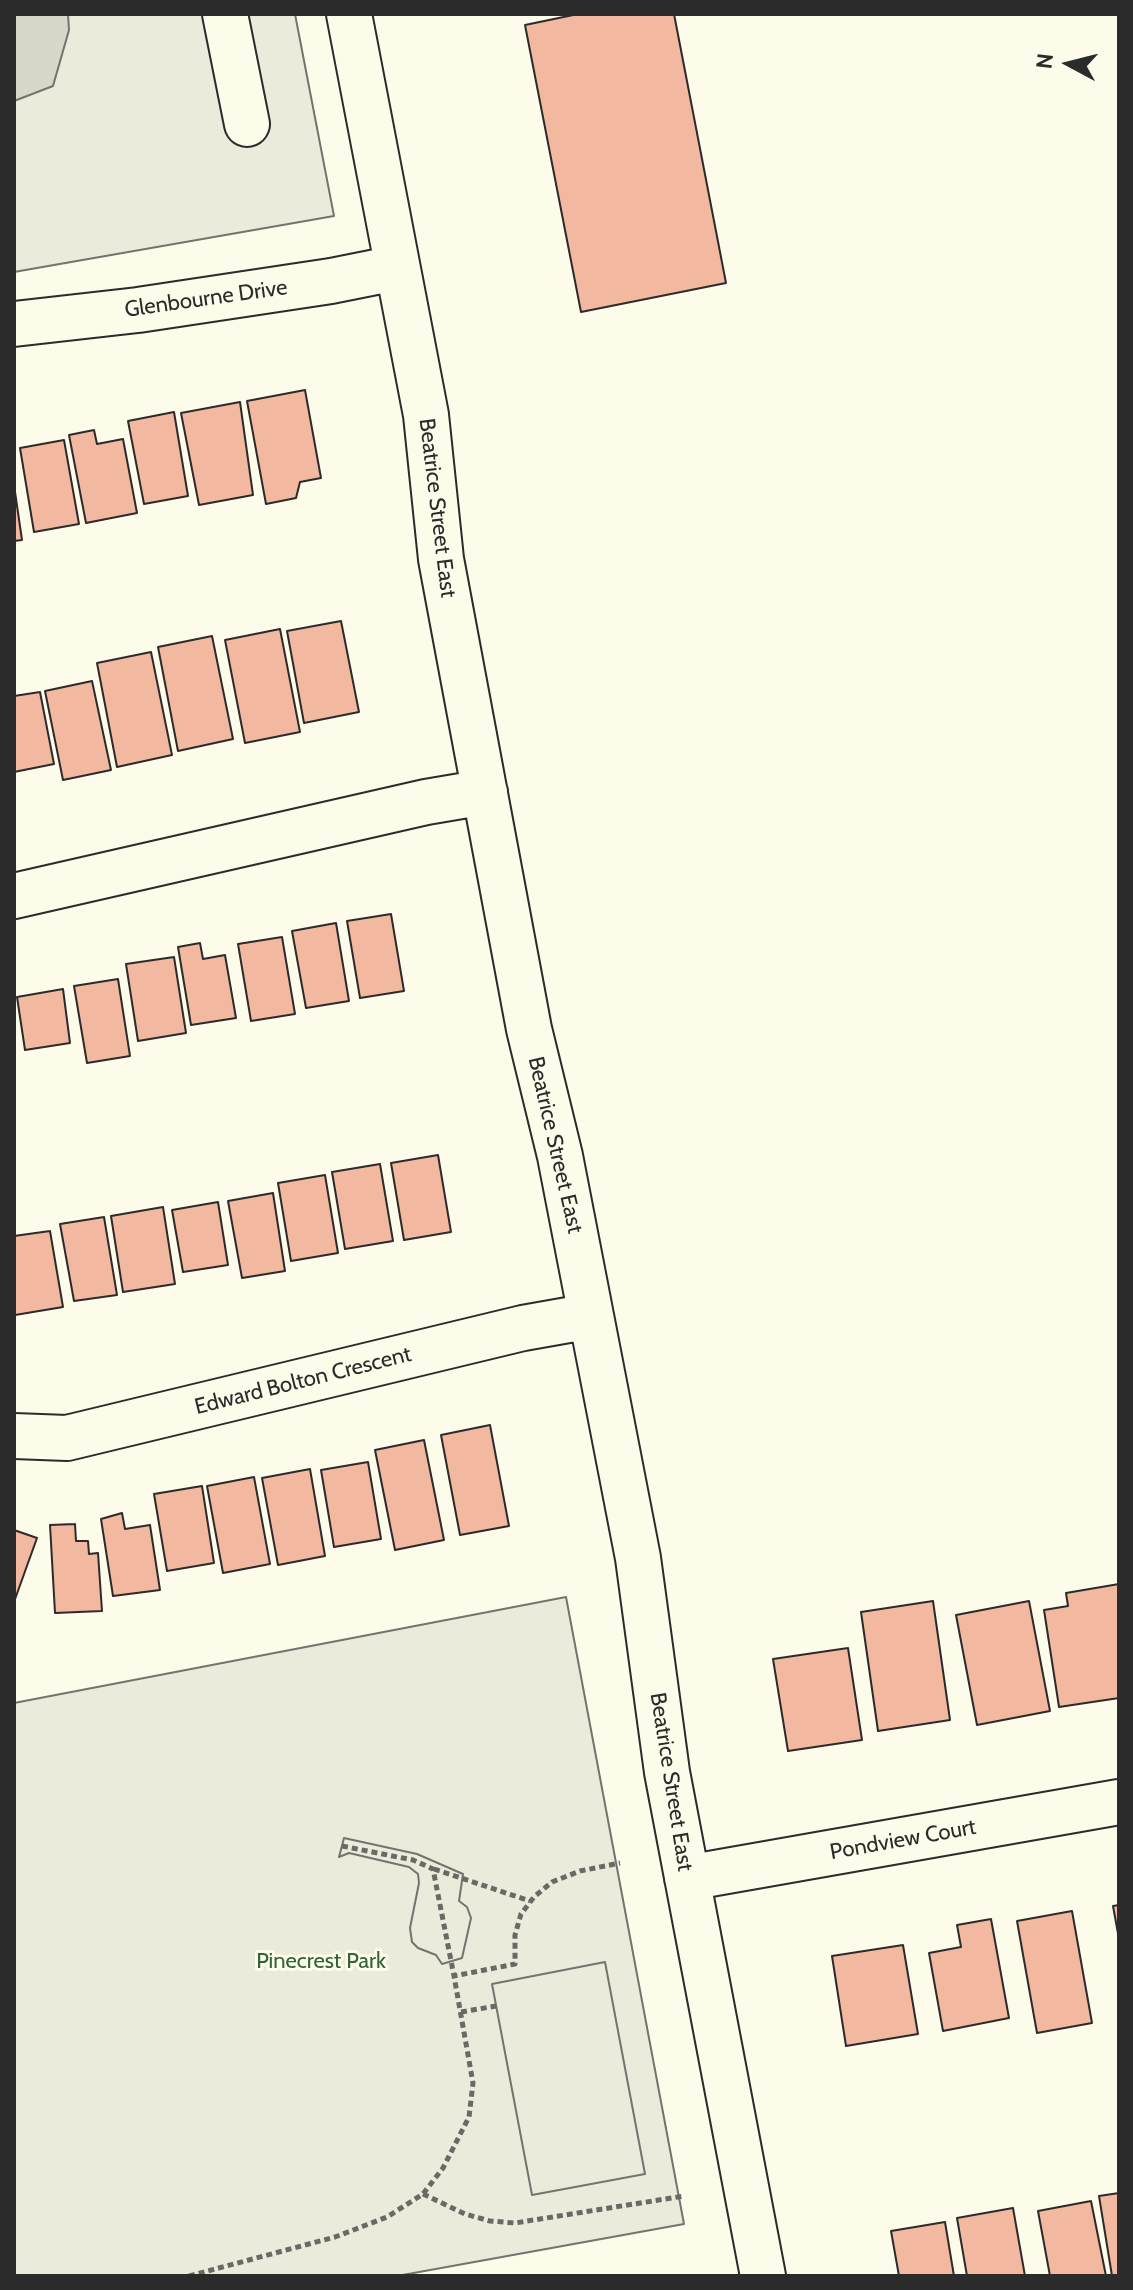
<!DOCTYPE html>
<style>
body{margin:0}
#map{position:relative;width:1133px;height:2290px;overflow:hidden;background:#fdfbea;font-family:Cabin,sans-serif}
canvas{display:block}
.frame{position:absolute;inset:0;border:16px solid #2b2b2b;pointer-events:none}
.north{position:absolute;left:1029px;top:24px;width:80px;height:80px;-webkit-text-stroke:6px #fdfbea;paint-order:stroke;rotate:277deg;font-size:22px;font-weight:700;line-height:32px;text-align:center;color:#2b2b2b}
.north::after{content:'';display:block;margin:auto;width:28px;height:36px;background:#2b2b2b;clip-path:polygon(50% 0,100% 100%,50% 72%,0 100%)}
</style>
<div id="map">
<canvas width="1133" height="2290"></canvas>
<div class="frame"></div>
<div class="north">N</div>
</div>
<script>
const ctx = document.querySelector('canvas').getContext('2d');
ctx.lineJoin = 'round';
function paint(path, color) {
  ctx.fillStyle = color;
  ctx.fill(path, 'evenodd');
}
function toPath(rows) {
  const path = new Path2D();
  for (const r of rows) {
    path.moveTo(r[0], r[1]);
    for (let i = 2; i < r.length; i += 2) path.lineTo(r[i], r[i + 1]);
  }
  return path;
}
function stroke(path, color, width, dash) {
  ctx.strokeStyle = color;
  ctx.lineWidth = width;
  ctx.lineCap = dash ? 'butt' : 'round';
  ctx.setLineDash(dash || []);
  ctx.stroke(path);
}
function write(font, color, halo, rows, align = 'center') {
  ctx.font = font + ' Cabin,sans-serif';
  ctx.lineWidth = 6;
  ctx.setLineDash([]);
  ctx.textBaseline = 'middle';
  ctx.strokeStyle = halo;
  ctx.fillStyle = color;
  for (const [text, x, y, turn = 0] of rows) {
    ctx.save();
    ctx.translate(x, y);
    ctx.rotate((+turn || 0) * Math.PI / 180);
    ctx.textAlign = isNaN(turn) ? turn : align;
    if (halo) ctx.strokeText(text, 0, 0);
    ctx.fillText(text, 0, 0);
    ctx.restore();
  }
}
const green = toPath([
 [14,14,295,14,334,216,14,272,14,14],
 [566,1597,684,2224,397,2276,14,2276,14,1703,566,1597]
]);
paint(green, '#ecebdb');
stroke(green, '#74746e', 2);
const parking = toPath([
 [344,1838,417,1854,463,1874,459,1901,467,1907,471,1918,462,1958,442,1964,436,1955,418,1948,412,1942,410,1928,419,1883,418,1874,409,1867,349,1853,339,1857,344,1838],
 [605,1962,645,2174,532,2195,492,1984,605,1962]
]);
paint(parking, '#eceadb');
stroke(parking, '#74746e', 2);
const water = toPath([
 [14,14,68,14,69,30,53,86,14,101,14,14]
]);
paint(water, '#d8d7c9');
stroke(water, '#74746e', 2);
const building = toPath([
 [578,14,674,14,726,283,581,312,525,25,578,14],
 [305,390,321,478,300,482,296,498,266,504,247,401,305,390],
 [240,402,253,495,199,505,181,413,240,402],
 [174,412,188,496,144,504,128,421,174,412],
 [94,430,97,444,123,439,137,513,86,523,69,435,94,430],
 [64,440,79,524,34,532,20,448,64,440],
 [14,485,22,540,14,541,14,485],
 [341,621,359,712,304,723,287,631,341,621],
 [280,629,300,732,245,743,225,640,280,629],
 [212,636,233,739,178,751,158,647,212,636],
 [151,652,172,755,117,767,97,663,151,652],
 [92,681,111,770,63,780,45,691,92,681],
 [40,692,54,764,14,772,14,696,40,692],
 [391,914,404,991,360,998,347,921,391,914],
 [336,923,349,1001,306,1008,292,931,336,923],
 [282,937,295,1014,251,1021,238,944,282,937],
 [200,943,203,959,225,955,236,1018,191,1025,178,947,200,943],
 [174,957,186,1033,138,1041,126,964,174,957],
 [118,979,130,1056,87,1063,74,986,118,979],
 [63,989,70,1043,25,1050,17,997,63,989],
 [438,1155,451,1232,404,1240,391,1163,438,1155],
 [380,1164,393,1241,345,1249,332,1172,380,1164],
 [325,1175,338,1253,291,1261,278,1183,325,1175],
 [273,1193,285,1271,242,1278,228,1201,273,1193],
 [218,1202,228,1265,183,1272,172,1210,218,1202],
 [163,1207,175,1284,123,1292,111,1216,163,1207],
 [104,1217,117,1295,74,1301,60,1224,104,1217],
 [50,1231,63,1307,15,1315,14,1236,50,1231],
 [490,1425,509,1526,460,1535,441,1435,490,1425],
 [424,1440,444,1540,395,1550,375,1450,424,1440],
 [368,1462,381,1539,334,1547,321,1470,368,1462],
 [310,1469,325,1556,278,1565,262,1478,310,1469],
 [254,1477,270,1564,223,1573,207,1486,254,1477],
 [202,1486,214,1563,167,1571,154,1494,202,1486],
 [122,1513,125,1529,150,1525,160,1590,113,1596,101,1519,122,1513],
 [75,1524,76,1541,88,1541,89,1554,98,1553,102,1611,55,1613,50,1525,75,1524],
 [14,1530,37,1538,14,1602,14,1530],
 [1119,1584,1119,1698,1059,1707,1044,1610,1068,1606,1066,1593,1119,1584],
 [933,1601,950,1720,878,1731,861,1612,933,1601],
 [1029,1601,1050,1711,977,1725,956,1615,1029,1601],
 [848,1648,862,1740,788,1751,773,1659,848,1648],
 [1119,1905,1119,1939,1113,1906,1119,1905],
 [1072,1911,1092,2023,1037,2033,1017,1921,1072,1911],
 [991,1919,1009,2018,943,2031,929,1953,961,1947,957,1925,991,1919],
 [903,1945,918,2034,846,2046,832,1956,903,1945],
 [1119,2193,1119,2276,1112,2276,1099,2196,1119,2193],
 [1091,2201,1106,2276,1050,2276,1038,2211,1091,2201],
 [1013,2208,1025,2276,967,2276,957,2218,1013,2208],
 [945,2222,954,2276,899,2276,891,2231,945,2222]
]);
paint(building, '#f2b8a0');
stroke(building, '#2b2b2b', 2);
const minor = toPath([
 [225,14,247,124],
 [349,14,426,415,441,559,529,1029,560,1156,638,1558,667,1772,763,2276],
 [14,324,138,310,331,281,396,268],
 [14,896,426,802,485,792],
 [14,1436,67,1438,523,1328,591,1316],
 [687,1878,1119,1802]
]);
stroke(minor, '#2b2b2b', 48);
stroke(toPath([
 [342,1846,413,1860,433,1869,454,1976],
 [434,1869,530,1901],
 [461,2012,496,2006],
 [423,2194,465,2214,490,2221,515,2223,684,2196],
 [189,2276,335,2237,387,2217,423,2194,443,2168,469,2117,473,2083,454,1976,515,1964,515,1935,521,1914,534,1897,552,1882,580,1871,620,1863]
]), '#6a6964', 5, [6, 4]);
stroke(minor, '#fdfbea', 44);
write('22px', '#2b2b2b', '#fdfbea', [
 ["Glenbourne Drive",206,299,-8],
 ["Beatrice Street East",437,508,83],
 ["Beatrice Street East",555,1145,77],
 ["Edward Bolton Crescent",303,1381,-14],
 ["Beatrice Street East",671,1782,81],
 ["Pondview Court",903,1840,-10]
]);
write('22px', '#34623c', '#fdfbea', [
 ["Pinecrest Park",321,1962]
]);
</script>
